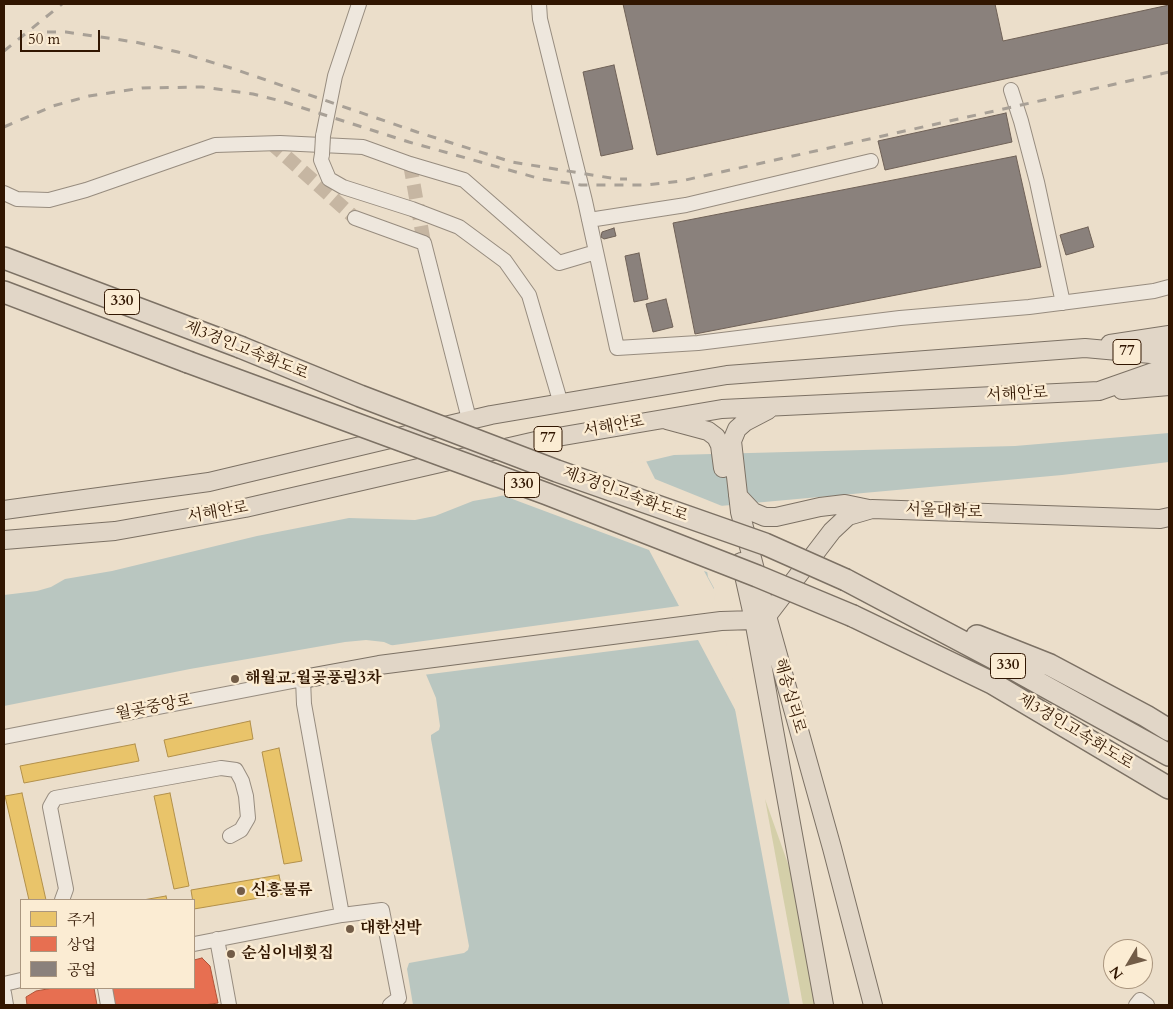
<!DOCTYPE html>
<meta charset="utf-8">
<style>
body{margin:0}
#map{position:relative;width:1173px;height:1009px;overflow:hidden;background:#ebdeca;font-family:Cardo,"Noto Serif KR",serif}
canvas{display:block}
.frame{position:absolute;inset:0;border:5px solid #311601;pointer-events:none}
.legend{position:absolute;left:20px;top:899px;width:175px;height:90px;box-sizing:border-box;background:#fbecd3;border:1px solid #aa967f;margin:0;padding:6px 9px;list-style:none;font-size:15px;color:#311601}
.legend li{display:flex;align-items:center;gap:10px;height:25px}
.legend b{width:25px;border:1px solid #aa967f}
.north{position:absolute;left:1103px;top:939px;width:50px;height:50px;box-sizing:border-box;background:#fbecd3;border:1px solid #aa967f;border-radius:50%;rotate:233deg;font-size:14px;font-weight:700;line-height:20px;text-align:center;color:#311601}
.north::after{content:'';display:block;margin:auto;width:18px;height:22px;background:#725c47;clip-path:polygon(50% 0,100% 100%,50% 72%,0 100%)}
.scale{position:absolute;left:20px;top:30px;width:80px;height:22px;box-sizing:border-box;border:2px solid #311601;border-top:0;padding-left:6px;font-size:15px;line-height:18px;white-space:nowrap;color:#311601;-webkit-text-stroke:4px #fbecd3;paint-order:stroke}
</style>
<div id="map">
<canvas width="1173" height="1009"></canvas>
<div class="frame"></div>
<ul class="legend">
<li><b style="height:14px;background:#e9c46a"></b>주거</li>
<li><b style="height:14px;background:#e76f51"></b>상업</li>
<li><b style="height:14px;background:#8a817c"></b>공업</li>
</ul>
<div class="north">N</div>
<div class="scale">50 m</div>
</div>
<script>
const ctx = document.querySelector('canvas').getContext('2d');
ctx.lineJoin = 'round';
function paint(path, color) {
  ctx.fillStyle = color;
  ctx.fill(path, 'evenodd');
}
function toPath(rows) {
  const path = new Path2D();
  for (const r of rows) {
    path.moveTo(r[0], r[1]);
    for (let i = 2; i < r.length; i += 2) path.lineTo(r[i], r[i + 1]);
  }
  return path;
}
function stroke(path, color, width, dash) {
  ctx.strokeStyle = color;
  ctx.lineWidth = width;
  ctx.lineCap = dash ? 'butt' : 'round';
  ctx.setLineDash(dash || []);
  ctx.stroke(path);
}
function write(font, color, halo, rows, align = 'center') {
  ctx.font = font + ' Cardo,"Noto Serif KR",serif';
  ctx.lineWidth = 5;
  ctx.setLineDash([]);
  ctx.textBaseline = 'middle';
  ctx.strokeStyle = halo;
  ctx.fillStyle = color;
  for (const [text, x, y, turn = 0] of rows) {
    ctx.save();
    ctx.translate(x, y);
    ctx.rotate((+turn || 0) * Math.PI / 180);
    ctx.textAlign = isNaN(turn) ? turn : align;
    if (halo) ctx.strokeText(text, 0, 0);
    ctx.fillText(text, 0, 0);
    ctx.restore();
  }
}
paint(toPath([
 [765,799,793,878,817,1005,803,1005]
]), '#d4cfa9');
paint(toPath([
 [1169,433,1169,462,1062,475,698,508,708,577,714,588,713,594,693,610,688,625,727,666,790,1005,413,1005,407,969,409,963,464,953,468,950,469,946,431,739,431,735,439,730,440,726,436,698,425,672,400,649,384,642,366,640,345,642,190,669,4,706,4,595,37,591,51,587,65,579,112,571,257,536,349,518,415,520,435,516,473,501,496,497,674,455,1015,446]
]), '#b9c6c0');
paint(toPath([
 [645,459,655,479,727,508,701,510,710,573,704,571,716,593,714,600,709,611,705,613,694,613,690,625,693,630,716,633,724,637,726,643,739,717,698,640,423,675,410,659,399,651,387,646,679,606,649,550,499,494]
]), '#ebdeca');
const homes = toPath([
 [250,721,253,739,168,757,164,740,250,721],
 [135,744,139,761,24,783,20,766,135,744],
 [279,748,302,861,284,864,262,752,279,748],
 [22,793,46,900,29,900,5,796,22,793],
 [170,793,189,886,174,889,154,796,170,793],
 [279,875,283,894,194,909,191,890,279,875],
 [166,896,167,900,143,900,166,896]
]);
paint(homes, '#e9c46a');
stroke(homes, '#b2904a', 1);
const shops = toPath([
 [202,958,210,966,218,1003,204,1005,112,1005,109,988,194,988,194,960,202,958],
 [53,988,94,988,97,1005,27,1005,26,997,36,991,53,988]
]);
paint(shops, '#e76f51');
stroke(shops, '#b05439', 1);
const industry = toPath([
 [623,4,995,4,1003,41,1169,5,1169,43,657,155,623,4],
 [614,65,633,149,601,156,583,72,614,65],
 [1006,113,1012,142,885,170,878,141,1006,113],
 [1016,156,1041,267,695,334,673,223,1016,156],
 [1088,227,1094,247,1066,255,1060,235,1088,227],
 [614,228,616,236,604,239,601,237,602,232,614,228],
 [639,253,648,299,634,302,625,256,639,253],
 [666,299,673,327,653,332,646,304,666,299]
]);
paint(industry, '#8a817c');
stroke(industry, '#6f6157', 1);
stroke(toPath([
 [271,143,355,218],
 [410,164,424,243]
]), '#c6b6a2', 14, [14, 7]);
const minor = toPath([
 [539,4,540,19,585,201,617,348,698,343,900,318,1029,307,1154,291,1169,287],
 [1011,90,1021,121,1037,182,1063,303],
 [323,136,335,76,359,4],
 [322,154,321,160,329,179,343,187,412,209,459,227,505,261,529,295,561,404],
 [4,193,17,199,49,200,86,190,215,145,280,143,363,147,410,164,464,180,559,263,596,252],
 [355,218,424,243,469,419],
 [589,220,686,205,871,161],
 [4,737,303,679,304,704,342,915],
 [62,900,66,889,50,807,55,798,221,768,236,770,242,781,246,796,248,818,241,830,230,836],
 [217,939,229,1005],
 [194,944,342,915,382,910,399,998,390,1005],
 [4,984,21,980],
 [105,988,108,1005],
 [4,993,6,1005],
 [1136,1005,1140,1000,1147,1005]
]);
const major = toPath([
 [1110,344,1169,335],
 [1122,390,1169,386],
 [768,410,745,422,737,429,732,441,740,512,767,616,832,848,873,1005],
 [667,420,708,431,716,437,720,445,723,468],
 [738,496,753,512,765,517,776,517,820,507,845,504,869,509],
 [4,510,209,482,491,415,727,375,1085,348,1151,354,1169,351],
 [4,540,115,531,245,508,540,440,722,409,1099,391,1156,371,1169,369],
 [741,562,754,620,824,1005],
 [767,616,832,531,848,516,872,509,1160,519,1169,517],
 [303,679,379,665,721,621,754,620,764,617]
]);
const highway = toPath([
 [4,258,240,347],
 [4,292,188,362],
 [846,580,999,661,1169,755],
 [853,616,992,683,1169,788],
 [977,636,1050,665,1146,716,1169,730]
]);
stroke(minor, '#978c7f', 16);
stroke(major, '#7c7164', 20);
stroke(highway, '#7c7164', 24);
stroke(minor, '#eee7dd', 14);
stroke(major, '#e1d6c7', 18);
stroke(highway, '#e1d6c7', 21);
stroke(toPath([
 [47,32,66,32,135,42,178,52,234,69,417,132,512,162,617,179,627,179],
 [4,51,62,4],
 [4,127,53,106,89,96,142,88,202,87,253,94,281,101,409,142,541,179,581,185,646,185,681,181,1169,72]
]), '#a8a096', 3, [9, 9]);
const minorBridge = toPath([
 [322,154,323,136]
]);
const highwayBridge = toPath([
 [240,347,360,396,557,471,765,544,846,580],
 [188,362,547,494,757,576,853,616]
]);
stroke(minorBridge, '#978c7f', 16, []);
stroke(highwayBridge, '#7c7164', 24, []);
stroke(minorBridge, '#eee7dd', 14);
stroke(highwayBridge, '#e1d6c7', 21);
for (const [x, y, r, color] of [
 [235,679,5,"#725c47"],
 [241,891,5,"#725c47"],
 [350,929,5,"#725c47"],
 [231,954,5,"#725c47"]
]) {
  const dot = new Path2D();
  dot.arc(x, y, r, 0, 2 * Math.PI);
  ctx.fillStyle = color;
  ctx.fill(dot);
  stroke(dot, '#fbecd3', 2);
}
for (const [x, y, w] of [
 [122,302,35],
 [1127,352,28],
 [548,439,28],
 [522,485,35],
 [1008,666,35]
]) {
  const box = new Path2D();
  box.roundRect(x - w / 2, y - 12.5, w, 25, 4);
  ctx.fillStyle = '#fbecd3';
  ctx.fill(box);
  stroke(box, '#311601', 1);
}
write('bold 15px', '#311601', null, [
 ["330",122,302],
 ["77",1127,352],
 ["77",548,439],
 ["330",522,485],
 ["330",1008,666]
]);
write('16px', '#311601', '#fbecd3', [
 ["제3경인고속화도로",246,351,22],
 ["서해안로",1017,395,-3],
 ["서해안로",614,427,-10],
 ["제3경인고속화도로",625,495,20],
 ["서울대학로",944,512,2],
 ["서해안로",218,513,-10],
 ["해송십리로",789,696,74],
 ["월곶중앙로",154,708,-11],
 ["제3경인고속화도로",1075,732,31]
]);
write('bold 16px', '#311601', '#fbecd3', [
 ["해월교.월곶풍림3차",245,679],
 ["신흥물류",251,891],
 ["대한선박",360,929],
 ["순심이네횟집",241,954]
], 'left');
</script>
